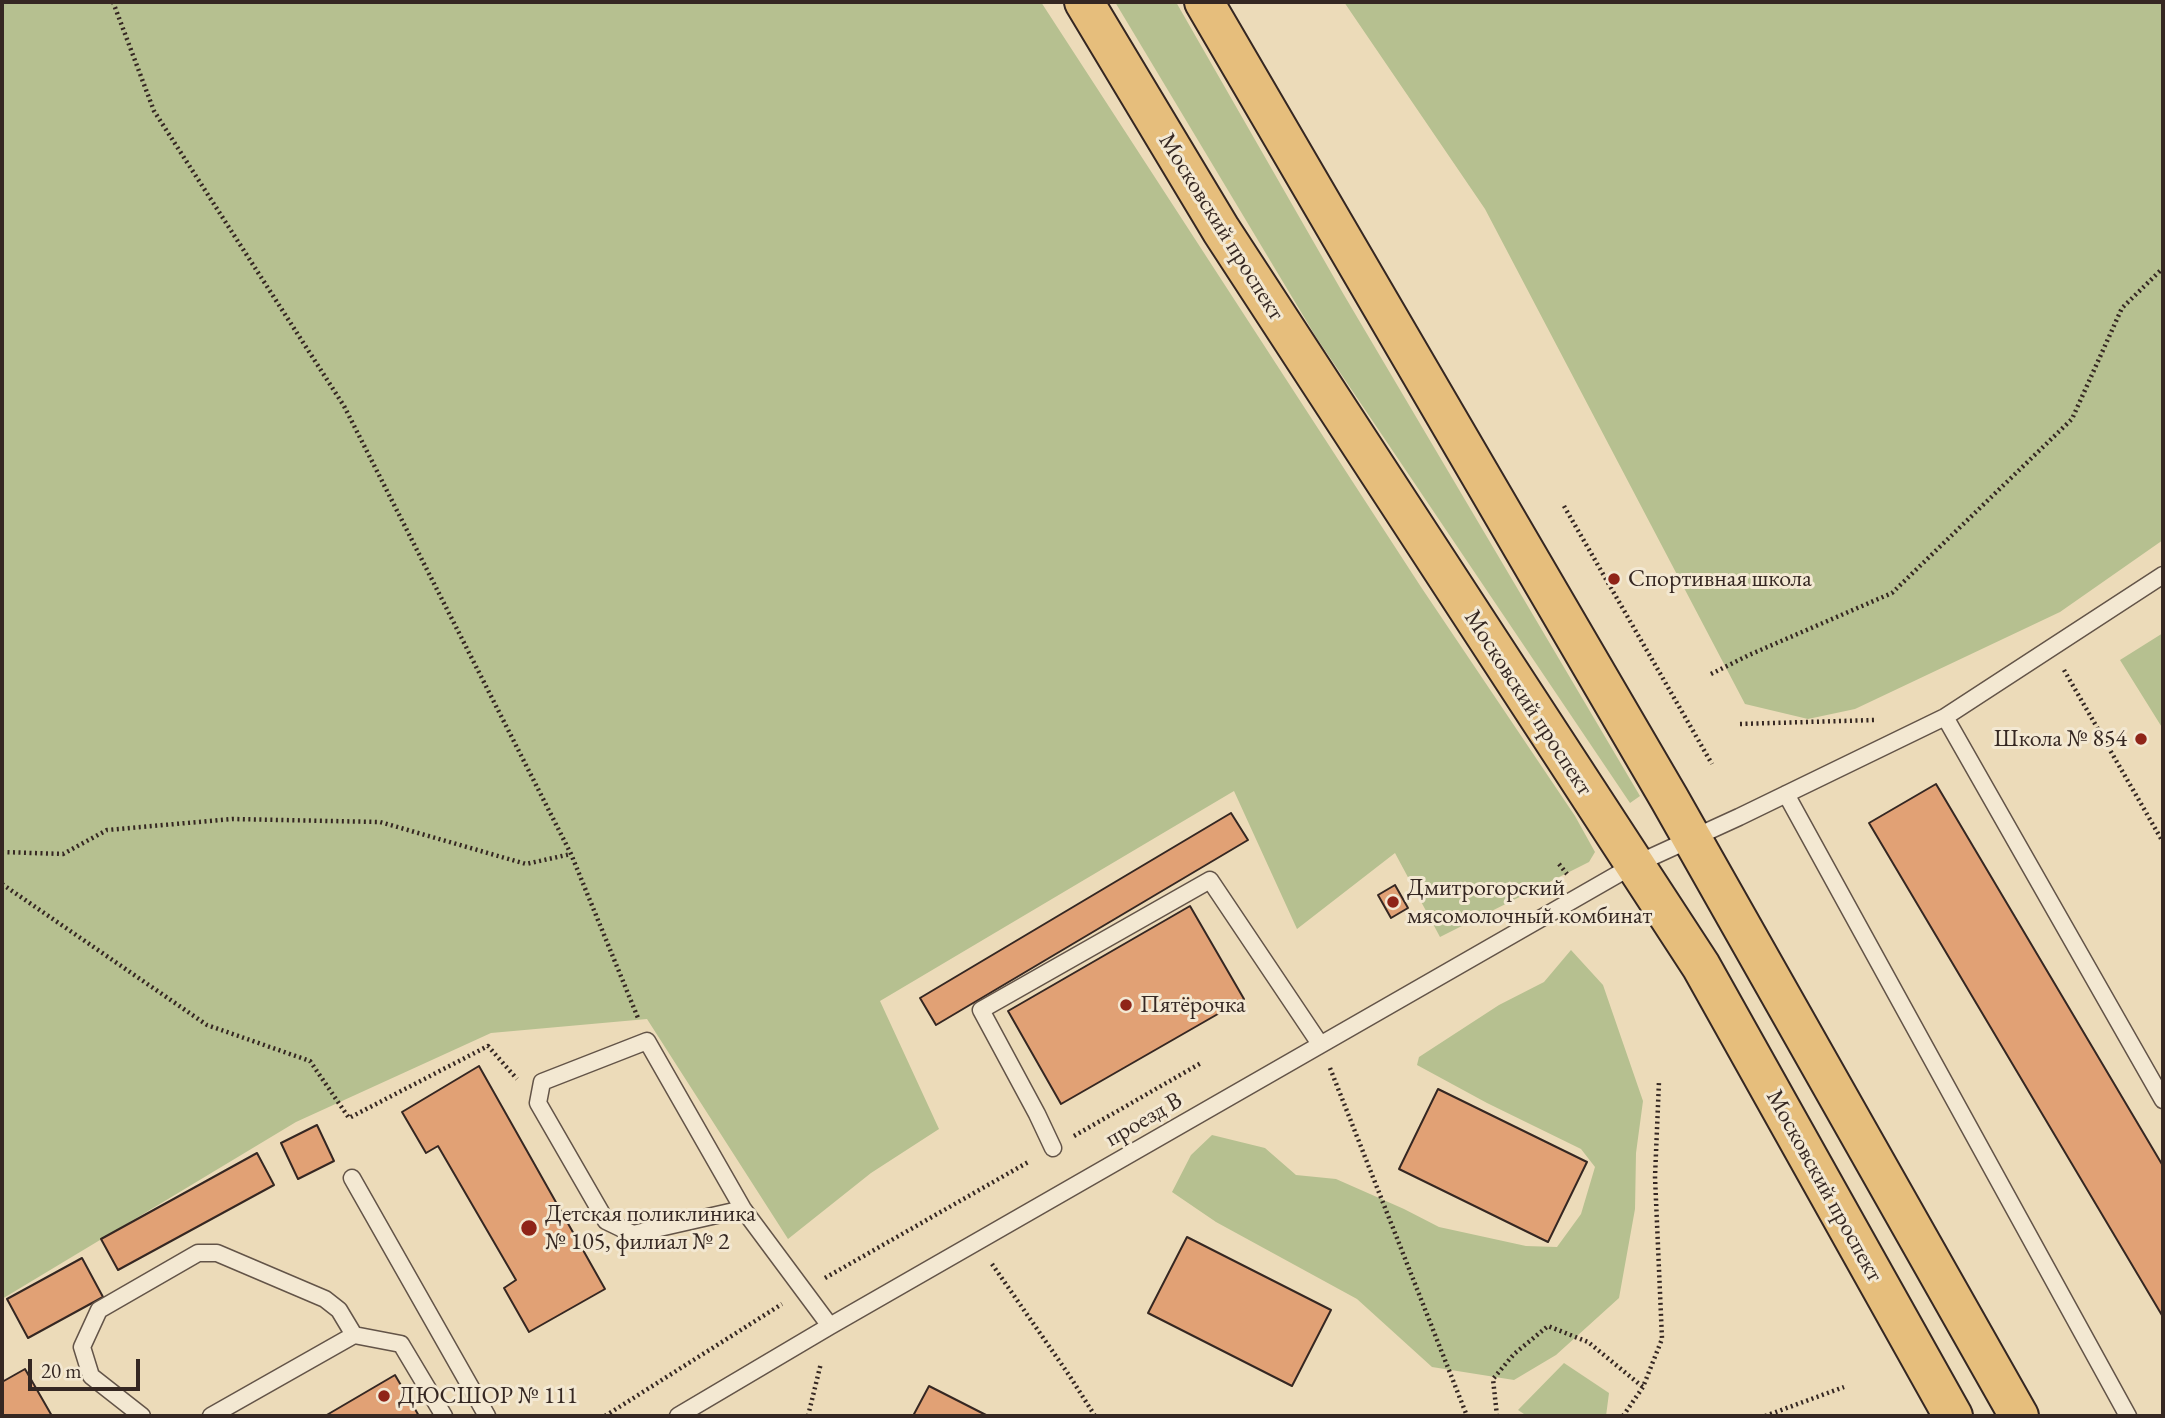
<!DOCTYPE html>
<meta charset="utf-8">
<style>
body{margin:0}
#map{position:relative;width:2165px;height:1418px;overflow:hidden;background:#ecdbb9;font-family:"EB Garamond",serif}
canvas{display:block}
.frame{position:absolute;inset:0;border:4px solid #352722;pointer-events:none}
.scale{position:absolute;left:28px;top:1359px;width:112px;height:32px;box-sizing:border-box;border:4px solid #352722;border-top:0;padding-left:9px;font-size:21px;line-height:24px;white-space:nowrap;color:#352722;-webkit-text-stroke:5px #f3e8d2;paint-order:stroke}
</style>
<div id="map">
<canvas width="2165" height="1418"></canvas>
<div class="frame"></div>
<div class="scale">20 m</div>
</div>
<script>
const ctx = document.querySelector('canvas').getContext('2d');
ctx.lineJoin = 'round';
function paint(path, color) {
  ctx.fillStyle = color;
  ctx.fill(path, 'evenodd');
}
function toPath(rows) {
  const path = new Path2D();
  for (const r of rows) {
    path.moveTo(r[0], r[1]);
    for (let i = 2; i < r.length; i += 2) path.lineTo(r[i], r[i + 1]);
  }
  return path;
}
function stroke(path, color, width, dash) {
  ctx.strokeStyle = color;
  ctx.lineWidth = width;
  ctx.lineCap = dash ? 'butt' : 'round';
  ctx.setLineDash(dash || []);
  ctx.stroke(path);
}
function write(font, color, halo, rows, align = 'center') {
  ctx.font = font + ' "EB Garamond",serif';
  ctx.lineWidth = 6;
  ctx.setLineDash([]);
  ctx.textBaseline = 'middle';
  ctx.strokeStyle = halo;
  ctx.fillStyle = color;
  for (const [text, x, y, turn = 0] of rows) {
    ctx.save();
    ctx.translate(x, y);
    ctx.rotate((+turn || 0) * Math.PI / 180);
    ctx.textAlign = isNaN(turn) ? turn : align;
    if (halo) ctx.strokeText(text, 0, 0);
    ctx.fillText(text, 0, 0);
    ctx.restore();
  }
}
paint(toPath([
 [2,2,1041,2,1421,587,1575,816,1595,852,1589,862,1440,937,1395,853,1297,929,1234,791,880,1001,939,1129,871,1173,788,1239,647,1019,491,1033,296,1122,2,1299],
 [1115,2,1176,2,1344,295,1640,796,1630,803,1316,337],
 [1344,2,2163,2,2163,540,2060,612,1855,709,1808,719,1745,704,1485,209],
 [2163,633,2163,729,2120,660],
 [1571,950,1603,985,1643,1101,1636,1153,1635,1209,1619,1298,1556,1355,1514,1380,1432,1367,1357,1299,1216,1222,1172,1192,1191,1155,1212,1135,1265,1148,1296,1175,1336,1179,1404,1209,1439,1227,1526,1246,1557,1247,1581,1214,1595,1167,1581,1149,1487,1103,1417,1065,1419,1057,1499,1005,1544,982],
 [1564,1363,1609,1393,1606,1416,1527,1416,1518,1410]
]), '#b6c090');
const building = toPath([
 [1936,784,2163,1166,2163,1317,1869,823,1936,784],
 [1231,813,1248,840,936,1025,920,998,1231,813],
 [1395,885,1408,908,1391,918,1378,895,1395,885],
 [1190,906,1244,999,1061,1104,1008,1011,1190,906],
 [479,1066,605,1289,529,1332,504,1288,516,1280,438,1146,426,1153,402,1112,479,1066],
 [1438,1089,1587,1162,1548,1242,1399,1169,1438,1089],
 [317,1125,334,1161,298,1179,281,1143,317,1125],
 [257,1153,274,1185,118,1270,101,1239,257,1153],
 [1187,1237,1331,1310,1292,1386,1148,1313,1187,1237],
 [82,1258,103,1297,28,1338,7,1299,82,1258],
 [25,1369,52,1416,2,1416,2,1382,25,1369],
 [395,1375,419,1416,325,1416,395,1375],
 [929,1386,988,1416,913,1416,929,1386]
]);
paint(building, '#e1a175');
stroke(building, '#352722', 2);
const lane = toPath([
 [1945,717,2163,1100],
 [1786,794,2128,1416],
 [1053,1148,1037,1114,981,1010,1210,880,1320,1044],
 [352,1178,487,1416],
 [743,1209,633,1234,606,1221,538,1103,542,1082,647,1041,743,1209,830,1326],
 [142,1416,91,1376,82,1347,99,1310,198,1253,217,1253,325,1299,339,1310,354,1335],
 [211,1416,354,1335,401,1344,444,1416],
 [678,1416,830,1326,1634,865,1739,817,1945,717,2163,575]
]);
const primary = toPath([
 [1084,2,1221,230,1701,966,1953,1416],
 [1204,2,1669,798,2019,1416]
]);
stroke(lane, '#635448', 19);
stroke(primary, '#352722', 42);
stroke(toPath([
 [113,2,154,111,344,406,571,854,638,1018],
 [1564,506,1712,764],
 [2064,670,2163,842],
 [1711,674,1749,655,1892,593,2072,419,2122,308,2163,268],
 [1740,724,1874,720],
 [2,852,63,854,107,830,232,819,380,822,526,864,571,854],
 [1559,864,1567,874],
 [2,884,207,1025,310,1061,349,1118,488,1046,517,1079],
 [1330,1068,1467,1416],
 [1074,1136,1201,1063],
 [992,1264,1069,1375,1095,1416],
 [825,1278,1030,1161],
 [605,1416,782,1304],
 [808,1416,821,1363],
 [1497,1416,1493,1379,1514,1354,1548,1326,1588,1342,1643,1387],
 [1623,1416,1643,1387,1662,1339,1655,1177,1659,1081],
 [1765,1416,1844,1387]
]), '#352722', 4.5, [2, 3.5]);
stroke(lane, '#f3e8d2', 16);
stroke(primary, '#e6be7c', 38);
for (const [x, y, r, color] of [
 [1614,579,7,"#8f2418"],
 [2141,739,7,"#8f2418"],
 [1393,902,7,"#8f2418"],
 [1126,1005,7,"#8f2418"],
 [529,1228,9,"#8f2418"],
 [384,1396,7,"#8f2418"]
]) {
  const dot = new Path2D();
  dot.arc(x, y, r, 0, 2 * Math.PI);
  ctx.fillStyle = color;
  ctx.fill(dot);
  stroke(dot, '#f3e8d2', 2.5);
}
write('24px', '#352722', '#f3e8d2', [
 ["Московский проспект",1221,227,58],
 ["Московский проспект",1528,703,57],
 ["проезд B",1144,1120,-30],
 ["Московский проспект",1824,1186,61]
]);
write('24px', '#352722', '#f3e8d2', [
 ["Спортивная школа",1628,579],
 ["Школа № 854",2127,739,"right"],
 ["Дмитрогорский",1407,888],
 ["мясомолочный комбинат",1407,916],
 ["Пятёрочка",1140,1005],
 ["Детская поликлиника",545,1214],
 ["№ 105, филиал № 2",545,1242],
 ["ДЮСШОР № 111",398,1396]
], 'left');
</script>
